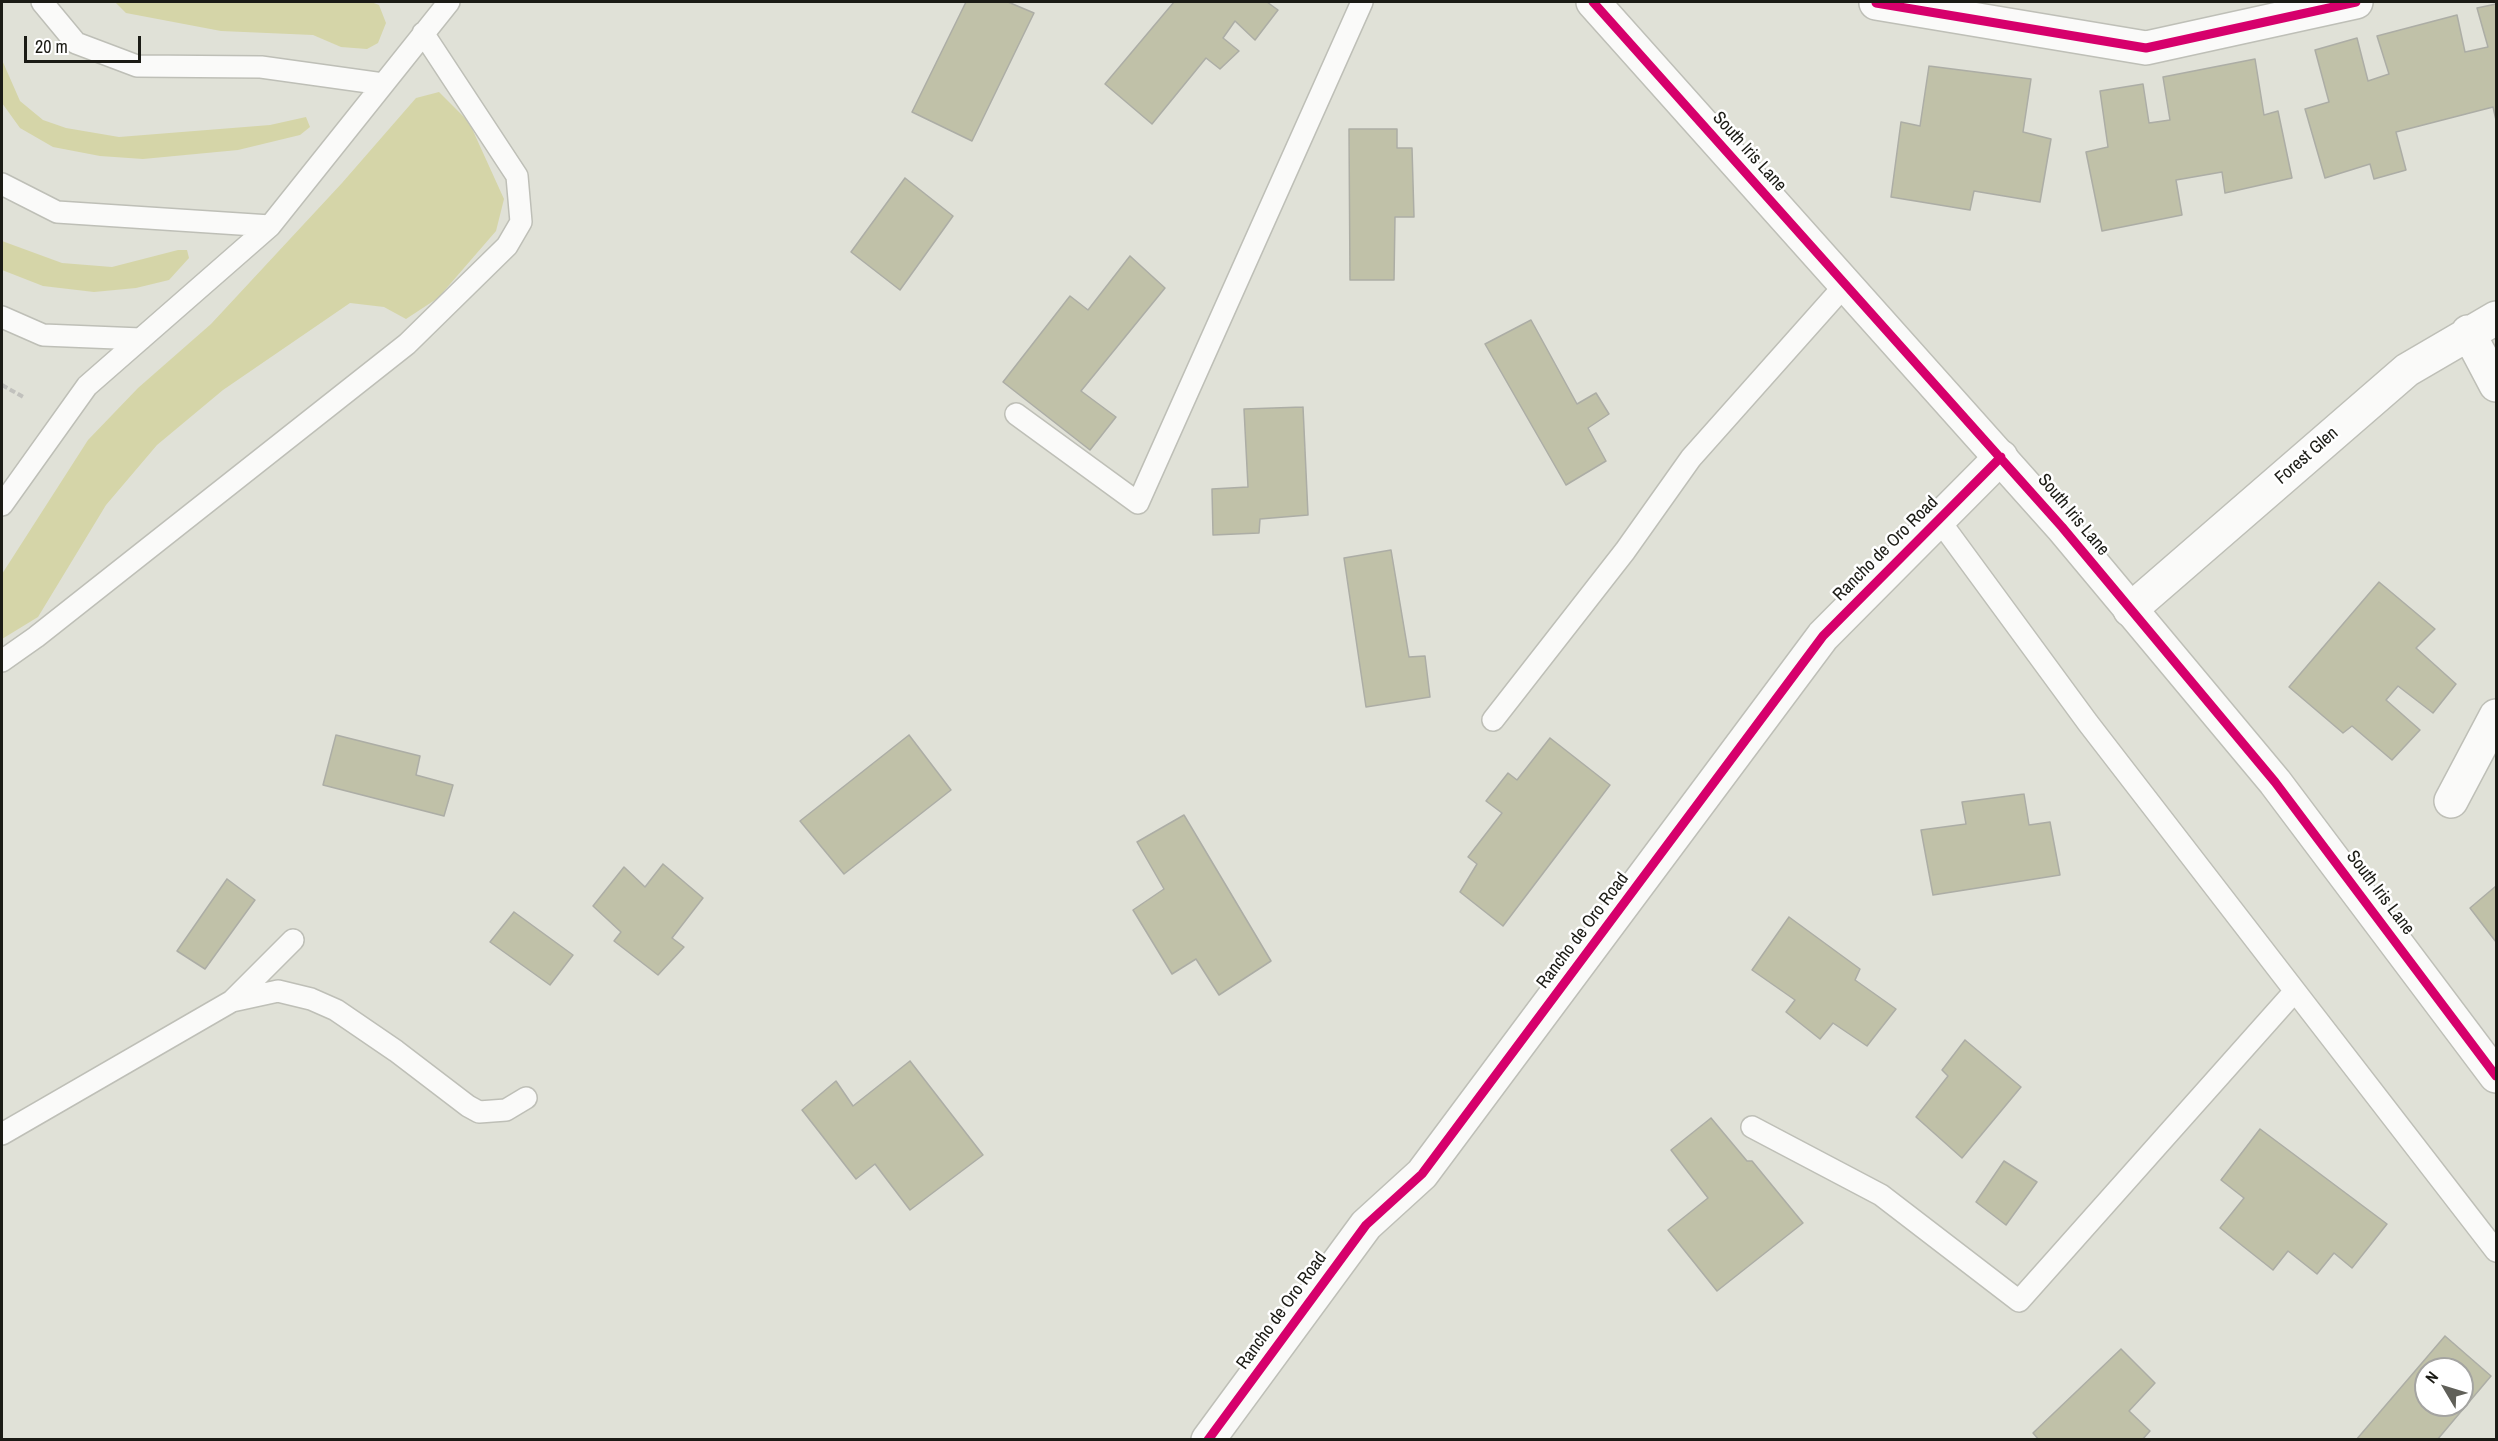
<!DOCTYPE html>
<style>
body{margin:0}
#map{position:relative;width:2498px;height:1441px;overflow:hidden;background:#e0e1d7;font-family:"Archivo Narrow",sans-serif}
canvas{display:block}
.frame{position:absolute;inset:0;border:3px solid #1b1b15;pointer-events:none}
.north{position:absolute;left:2414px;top:1357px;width:60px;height:60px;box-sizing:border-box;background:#fff;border:2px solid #a4a4a1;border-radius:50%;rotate:308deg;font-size:16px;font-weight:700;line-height:24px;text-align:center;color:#1b1b15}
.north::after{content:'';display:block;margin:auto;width:21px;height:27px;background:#606059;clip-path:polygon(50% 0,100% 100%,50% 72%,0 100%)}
.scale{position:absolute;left:24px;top:36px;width:117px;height:27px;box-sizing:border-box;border:3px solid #1b1b15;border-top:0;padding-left:8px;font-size:18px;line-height:21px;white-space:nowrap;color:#1b1b15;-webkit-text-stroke:4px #fff;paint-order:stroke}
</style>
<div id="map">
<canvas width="2498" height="1441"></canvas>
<div class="frame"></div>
<div class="north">N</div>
<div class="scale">20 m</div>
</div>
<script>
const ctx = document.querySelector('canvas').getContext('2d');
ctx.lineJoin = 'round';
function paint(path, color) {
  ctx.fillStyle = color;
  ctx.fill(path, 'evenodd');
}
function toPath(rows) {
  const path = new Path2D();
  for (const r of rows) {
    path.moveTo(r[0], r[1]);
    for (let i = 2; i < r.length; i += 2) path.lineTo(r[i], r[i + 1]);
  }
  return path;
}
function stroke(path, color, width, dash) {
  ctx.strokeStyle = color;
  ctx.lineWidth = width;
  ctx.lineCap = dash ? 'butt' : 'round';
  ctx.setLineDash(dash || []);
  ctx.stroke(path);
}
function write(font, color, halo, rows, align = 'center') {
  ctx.font = font + ' "Archivo Narrow",sans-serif';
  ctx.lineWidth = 5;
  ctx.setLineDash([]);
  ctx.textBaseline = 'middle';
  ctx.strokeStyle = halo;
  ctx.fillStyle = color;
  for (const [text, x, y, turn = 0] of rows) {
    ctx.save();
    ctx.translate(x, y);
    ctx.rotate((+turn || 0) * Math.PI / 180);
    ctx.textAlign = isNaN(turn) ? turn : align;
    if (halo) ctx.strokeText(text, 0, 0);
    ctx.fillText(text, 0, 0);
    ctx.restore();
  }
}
paint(toPath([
 [115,2,371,2,379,5,386,23,378,43,367,49,341,47,313,35,221,31,126,13],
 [2,60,20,101,43,120,66,128,119,137,270,125,306,117,310,127,300,135,238,150,143,159,100,156,53,147,20,128,2,103],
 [439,92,469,122,504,199,496,231,438,298,406,319,384,307,350,303,223,390,157,445,106,505,38,617,2,639,2,574,88,440,138,388,211,324,342,183,416,98],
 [2,241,62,263,112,267,178,250,187,250,189,258,169,280,136,288,94,292,43,286,2,270]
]), '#d5d5a8');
const building = toPath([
 [966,2,1008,2,1034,13,972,141,912,112,966,2],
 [1174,2,1267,2,1278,10,1255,40,1235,21,1223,38,1239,51,1220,69,1206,58,1152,124,1105,84,1174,2],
 [2496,4,2496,120,2493,107,2396,132,2406,170,2374,179,2370,164,2325,178,2305,109,2329,102,2315,50,2357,38,2368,81,2389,74,2377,36,2457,15,2465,52,2488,47,2477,8,2496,4],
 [2255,59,2264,115,2278,111,2292,178,2225,193,2222,172,2176,180,2182,215,2102,231,2086,152,2108,147,2100,91,2143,84,2149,123,2170,120,2163,77,2255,59],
 [1929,66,2031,79,2023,132,2051,139,2040,202,1974,191,1970,210,1891,197,1901,122,1920,126,1929,66],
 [1349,129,1397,129,1397,148,1412,148,1414,217,1395,217,1394,280,1350,280,1349,129],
 [905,178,953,216,900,290,851,252,905,178],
 [1130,256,1165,288,1081,391,1116,417,1090,450,1003,382,1070,296,1088,310,1130,256],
 [1531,320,1577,404,1596,393,1609,414,1588,428,1606,461,1566,485,1485,344,1531,320],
 [1303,407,1308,515,1260,519,1259,533,1213,535,1212,489,1248,487,1244,409,1303,407],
 [1391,550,1409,657,1425,656,1430,697,1366,707,1344,558,1391,550],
 [2379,582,2435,629,2416,648,2456,684,2433,713,2398,686,2386,700,2420,730,2392,760,2352,726,2343,733,2289,687,2379,582],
 [336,735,420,756,416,775,453,785,444,816,323,785,336,735],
 [909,735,951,790,844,874,800,821,909,735],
 [1550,738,1610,785,1503,926,1460,892,1477,864,1468,857,1502,813,1486,801,1508,773,1517,780,1550,738],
 [2024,794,2029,825,2050,822,2060,875,1933,895,1921,830,1966,824,1962,802,2024,794],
 [1184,815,1271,961,1219,995,1196,959,1172,974,1133,910,1164,889,1137,842,1184,815],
 [663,864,703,898,672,938,684,947,658,975,614,941,621,932,593,906,624,867,645,887,663,864],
 [227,879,255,900,205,969,177,951,227,879],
 [2496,886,2496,942,2470,908,2496,886],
 [514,912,573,955,550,985,490,942,514,912],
 [1789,917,1860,969,1855,980,1896,1009,1867,1046,1833,1023,1820,1039,1786,1012,1795,1000,1752,970,1789,917],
 [1965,1040,2021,1087,1962,1158,1916,1117,1948,1076,1942,1070,1965,1040],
 [910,1061,983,1155,910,1210,875,1164,856,1179,802,1110,836,1081,853,1106,910,1061],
 [1711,1118,1747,1161,1752,1161,1803,1223,1717,1291,1668,1230,1708,1198,1671,1150,1711,1118],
 [2260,1129,2387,1224,2352,1268,2334,1253,2317,1274,2288,1251,2273,1270,2220,1228,2244,1198,2221,1180,2260,1129],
 [2004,1161,2037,1182,2006,1225,1976,1202,2004,1161],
 [2445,1336,2491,1376,2437,1440,2356,1440,2445,1336],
 [2426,1369,2462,1369,2462,1405,2426,1405,2426,1369],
 [2121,1349,2155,1383,2129,1411,2150,1431,2142,1440,2039,1440,2033,1433,2121,1349]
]);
paint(building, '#c0c1a8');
stroke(building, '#acada5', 1.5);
const lane = toPath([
 [42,2,76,43,137,66,261,67,383,84],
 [2,184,57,212,270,226],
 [2,317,43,335,141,339],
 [1016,414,1138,503,1362,2],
 [2,505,87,386,270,226,449,2],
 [2,661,36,637,407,344,507,246,521,222,517,176,423,33],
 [1493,720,1625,551,1691,458,1845,285],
 [2295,991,2496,1251],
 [232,1001,278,991,311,999,336,1010,396,1051,468,1106,479,1112,506,1110,526,1098],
 [1752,1127,1881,1195,2019,1301,2295,991,2088,723,1939,520],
 [2,1134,232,1001,293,940]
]);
const street = toPath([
 [1876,3,2146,48,2356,2],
 [2468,332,2496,385],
 [2130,610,2407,370,2496,318],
 [2451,801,2496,716],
 [1208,1440,1366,1225,1422,1174,1823,636,2001,457]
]);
const secondary = toPath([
 [1593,2,2062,527,2275,782,2496,1076]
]);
stroke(lane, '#bebfb7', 24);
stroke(street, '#bebfb7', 36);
stroke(secondary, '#bebfb7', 36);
stroke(toPath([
 [2,385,25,398]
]), '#c1c1bd', 4, [6, 3]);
stroke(lane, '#fafaf9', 21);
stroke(street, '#fafaf9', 33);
stroke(secondary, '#fafaf9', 33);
stroke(toPath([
 [1593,2,2062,527,2275,782,2496,1076],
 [1876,3,2146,48,2356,2],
 [1208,1440,1366,1225,1422,1174,1823,636,2001,457]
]), '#d6006c', 9);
write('18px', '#1b1b15', '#fff', [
 ["South Iris Lane",1749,152,48],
 ["Forest Glen",2307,456,-41],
 ["South Iris Lane",2073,515,50],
 ["Rancho de Oro Road",1886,549,-45],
 ["South Iris Lane",2380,893,53],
 ["Rancho de Oro Road",1583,931,-53],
 ["Rancho de Oro Road",1282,1311,-54]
]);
</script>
